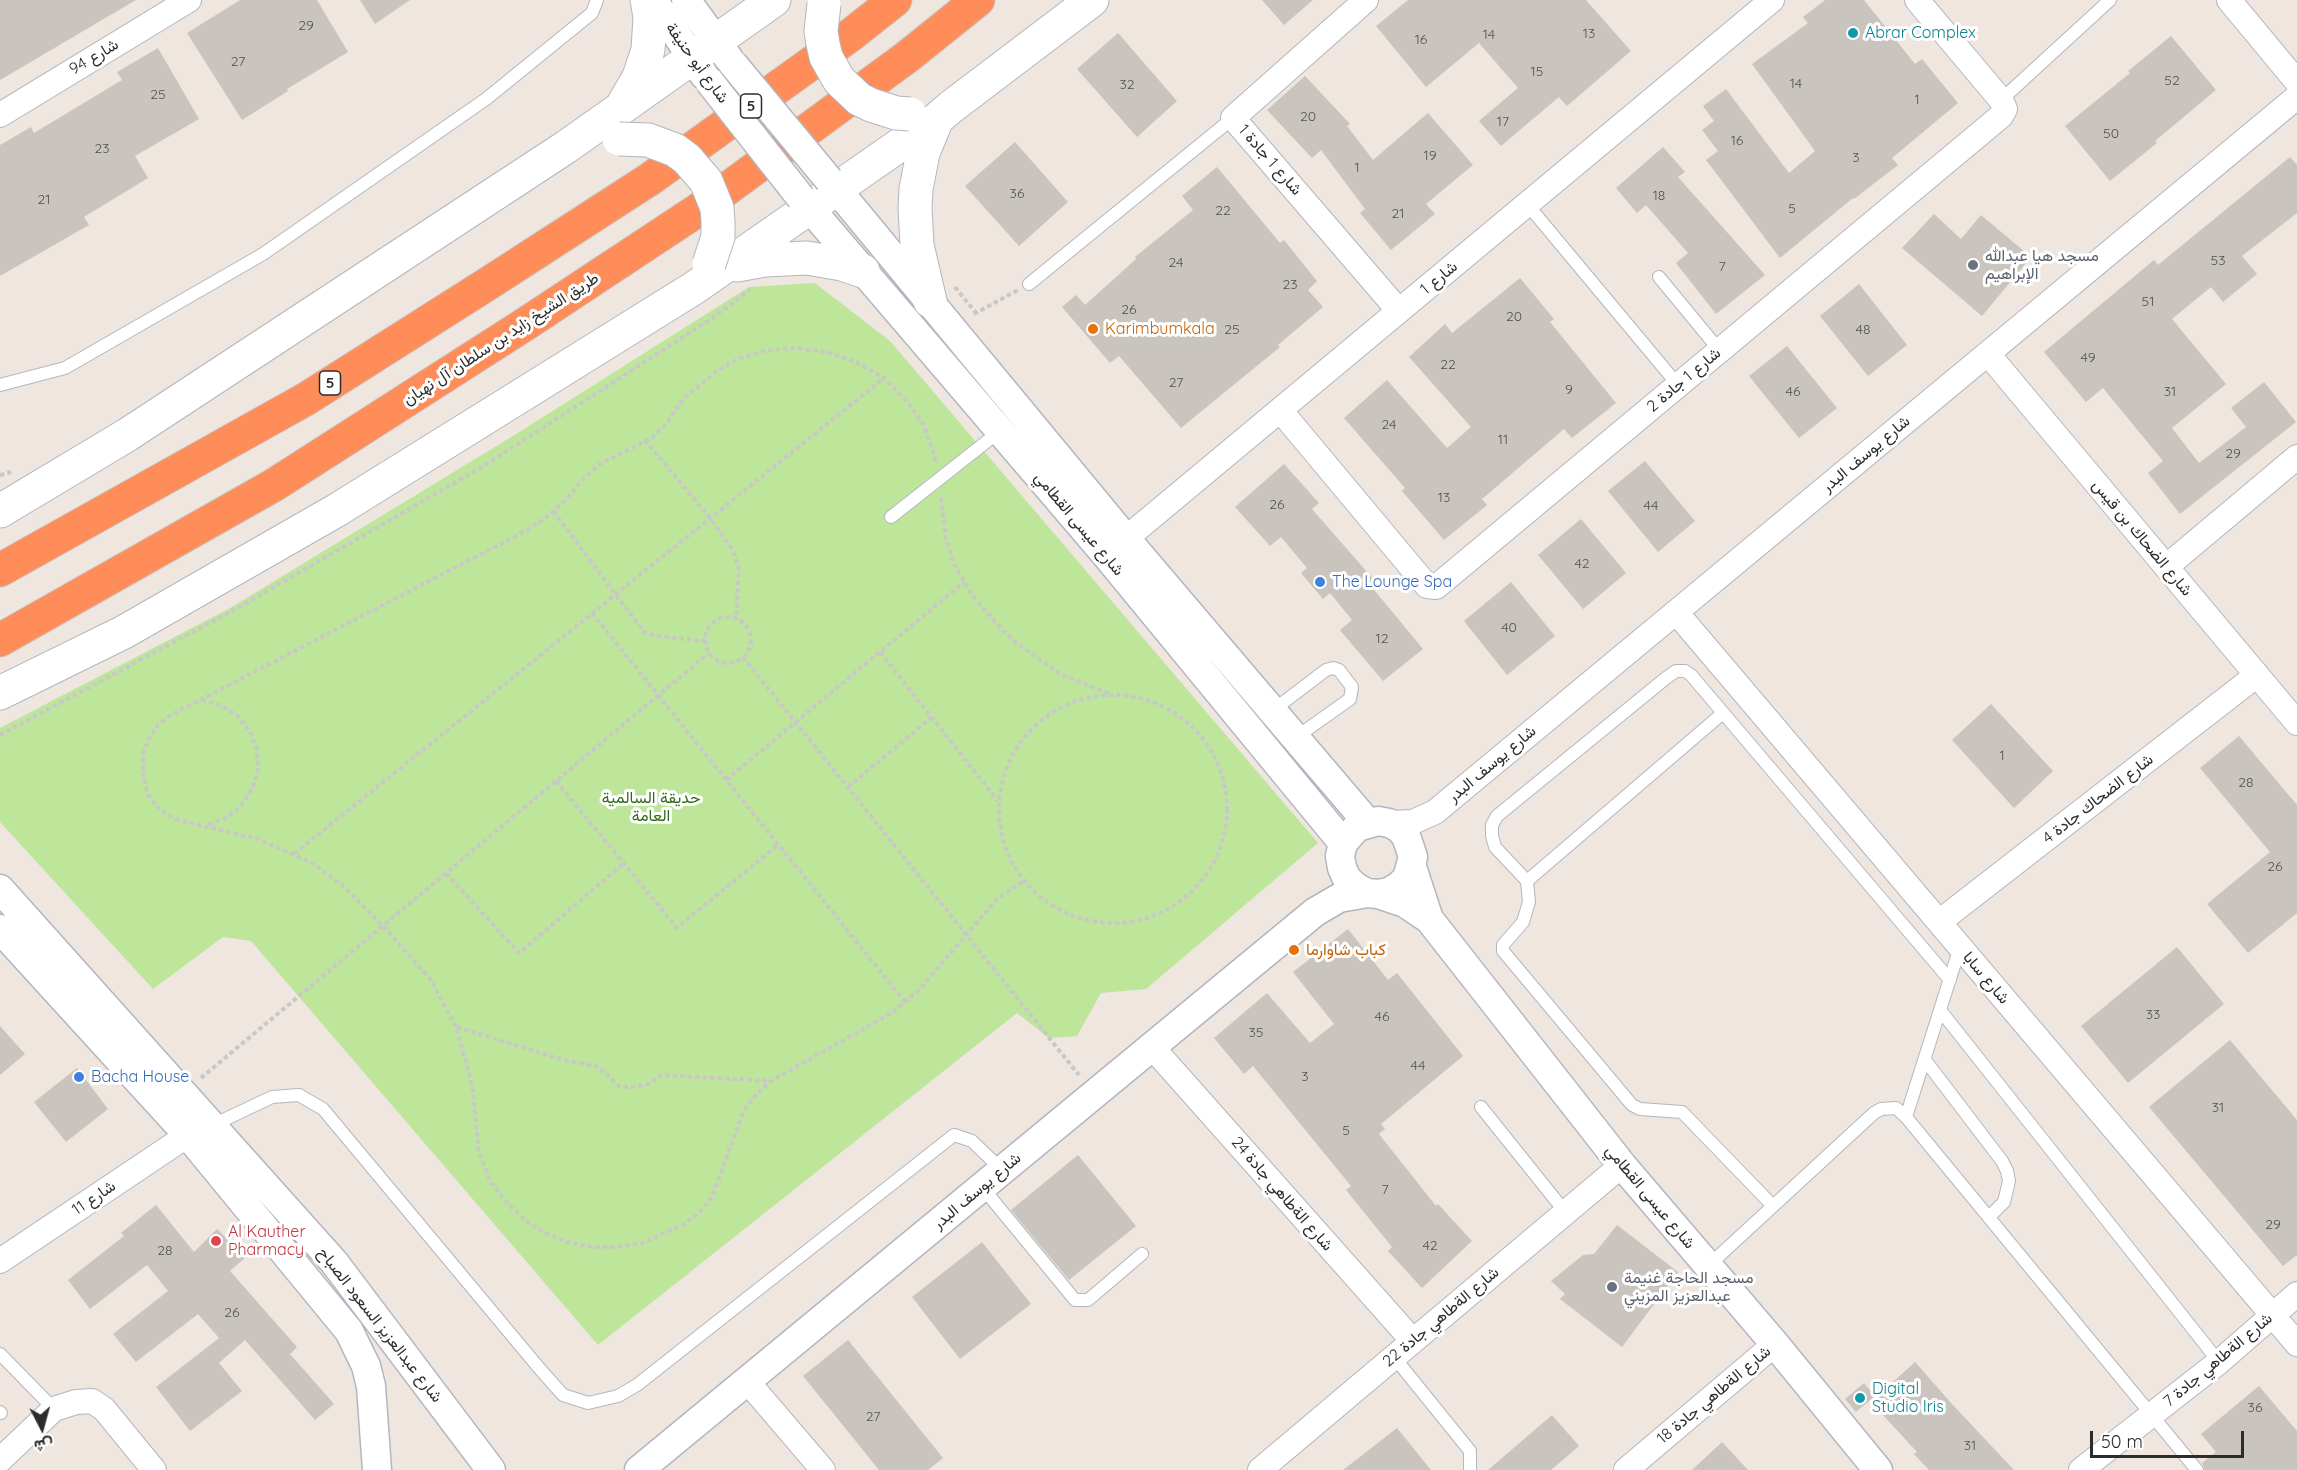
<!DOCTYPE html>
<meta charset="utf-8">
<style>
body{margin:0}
#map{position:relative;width:2297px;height:1470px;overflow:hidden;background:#eee6df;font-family:Quicksand,Vazirmatn,sans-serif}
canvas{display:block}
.north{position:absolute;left:12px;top:1398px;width:60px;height:60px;-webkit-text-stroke:4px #fff;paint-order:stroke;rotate:174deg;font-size:16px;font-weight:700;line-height:24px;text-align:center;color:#2c2c2c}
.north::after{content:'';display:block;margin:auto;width:21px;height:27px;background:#2c2c2c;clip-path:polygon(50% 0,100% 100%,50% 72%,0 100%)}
.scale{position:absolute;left:2090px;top:1431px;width:154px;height:27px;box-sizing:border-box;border:3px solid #2c2c2c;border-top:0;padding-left:8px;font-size:18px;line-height:21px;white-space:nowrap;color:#2c2c2c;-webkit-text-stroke:4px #fff;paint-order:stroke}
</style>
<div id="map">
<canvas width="2297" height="1470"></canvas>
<div class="north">ش</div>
<div class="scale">50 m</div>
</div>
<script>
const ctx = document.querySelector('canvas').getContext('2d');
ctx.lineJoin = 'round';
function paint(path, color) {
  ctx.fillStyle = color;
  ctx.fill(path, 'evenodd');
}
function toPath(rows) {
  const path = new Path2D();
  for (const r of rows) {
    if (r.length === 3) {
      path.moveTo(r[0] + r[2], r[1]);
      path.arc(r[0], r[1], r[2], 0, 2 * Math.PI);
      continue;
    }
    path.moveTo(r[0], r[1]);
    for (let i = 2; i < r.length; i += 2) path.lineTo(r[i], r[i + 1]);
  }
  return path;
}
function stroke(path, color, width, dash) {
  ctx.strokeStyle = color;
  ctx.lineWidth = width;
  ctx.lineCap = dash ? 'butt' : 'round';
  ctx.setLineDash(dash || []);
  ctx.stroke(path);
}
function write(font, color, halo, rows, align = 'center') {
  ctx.font = font + ' Quicksand,Vazirmatn,sans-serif';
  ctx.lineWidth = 6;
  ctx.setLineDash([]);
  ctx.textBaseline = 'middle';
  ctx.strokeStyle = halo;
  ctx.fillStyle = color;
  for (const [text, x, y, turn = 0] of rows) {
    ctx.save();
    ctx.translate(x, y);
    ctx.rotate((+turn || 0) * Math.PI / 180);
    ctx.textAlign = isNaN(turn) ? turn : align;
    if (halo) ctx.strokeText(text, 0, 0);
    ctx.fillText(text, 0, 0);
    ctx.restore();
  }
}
paint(toPath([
 [815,283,890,341,1318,843,1146,989,1101,993,1077,1036,1049,1038,1017,1013,598,1345,251,941,223,937,153,989,0,822,0,728,230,608,513,436,749,287]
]), '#bde69a');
paint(toPath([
 [0,0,136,0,0,80],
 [240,0,317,0,348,52,287,89,288,91,242,120,187,33],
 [360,0,410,0,375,24],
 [1262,0,1313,0,1284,25],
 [1408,0,1586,0,1631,51,1567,106,1559,97,1501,146,1479,121,1518,88,1479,43,1426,87,1376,26],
 [1825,0,1864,0,1915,64,1922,59,1958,103,1892,158,1898,165,1854,199,1853,198,1780,258,1706,160,1718,151,1702,130,1714,121,1703,106,1726,89,1789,173,1815,151,1752,64,1808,23,1803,17],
 [1118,33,1177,101,1137,137,1077,69],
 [2171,36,2216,90,2155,141,2157,143,2110,181,2065,126,2130,73,2128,71],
 [158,48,199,119,135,156,148,178,84,217,89,225,0,276,0,145,31,127,34,133,122,80,117,72],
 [1305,76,1350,124,1347,126,1373,160,1428,113,1473,165,1426,204,1435,214,1391,250,1360,213,1365,209,1321,150,1312,158,1267,110],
 [1015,142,1068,202,1019,246,965,186],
 [1663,147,1685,172,1678,177,1765,275,1716,314,1676,263,1688,253,1646,205,1637,213,1616,188],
 [2290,157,2297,165,2297,213,2242,256,2257,274,2223,302,2211,287,2172,319,2226,384,2172,428,2199,463,2246,427,2231,408,2264,382,2296,422,2180,514,2148,473,2163,461,2103,388,2086,402,2044,352,2154,260,2158,265],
 [1217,167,1280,243,1284,240,1317,281,1308,290,1323,307,1278,345,1280,347,1181,428,1119,356,1110,363,1062,307,1076,295,1085,305,1136,259,1135,257,1193,210,1182,196],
 [1934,214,1961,239,1981,215,2031,257,1982,316,1902,248],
 [1520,278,1554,319,1550,322,1616,403,1572,438,1564,429,1482,499,1487,505,1444,540,1402,491,1405,488,1344,418,1387,380,1447,448,1471,427,1409,357,1445,324,1452,333],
 [1859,284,1907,345,1868,376,1820,316],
 [1787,346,1837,408,1799,438,1749,376],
 [1645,461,1695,521,1658,552,1608,491],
 [1284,464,1319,503,1312,509,1375,581,1370,585,1423,649,1383,681,1340,630,1352,620,1330,593,1323,599,1301,573,1307,568,1281,537,1270,546,1235,507],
 [1581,519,1626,573,1583,609,1538,555],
 [1511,582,1555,636,1507,675,1464,621],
 [1991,704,2053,771,2014,808,1952,740],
 [2239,736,2297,805,2297,913,2248,953,2207,904,2270,852,2200,768],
 [1348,929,1388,980,1397,973,1463,1056,1381,1124,1385,1129,1379,1134,1436,1206,1438,1204,1472,1241,1422,1288,1388,1251,1392,1247,1346,1190,1351,1186,1253,1066,1244,1074,1214,1038,1267,993,1310,1043,1334,1024,1293,972],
 [2177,947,2224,1004,2128,1083,2081,1026],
 [0,1026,25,1054,0,1075],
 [2230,1040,2297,1120,2297,1255,2283,1266,2149,1107],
 [77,1068,108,1109,66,1142,34,1102],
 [1078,1155,1136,1226,1069,1280,1011,1210],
 [156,1205,194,1252,217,1229,246,1257,230,1271,297,1347,290,1354,334,1404,315,1420,245,1340,219,1363,242,1391,190,1431,156,1387,219,1338,198,1314,136,1362,113,1334,168,1291,147,1265,90,1309,68,1280,124,1236,121,1233],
 [1617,1225,1678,1272,1622,1347,1560,1299,1565,1294,1551,1281,1583,1255,1594,1254],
 [982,1242,1031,1304,960,1359,912,1297],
 [848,1340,943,1458,928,1470,879,1470,803,1376],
 [1915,1362,1952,1404,2014,1470,1929,1470,1914,1454,1917,1452,1871,1402],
 [1864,1383,1875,1396,1856,1412,1845,1399],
 [2259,1386,2297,1431,2297,1470,2205,1470,2202,1463,2216,1452,2201,1434],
 [1552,1415,1579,1446,1551,1470,1488,1470],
 [1397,1428,1431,1470,1343,1470],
 [1722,1442,1748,1470,1692,1470]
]), '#c9c4bd');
const service = toPath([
 [2001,100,2110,0],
 [1527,204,1678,385],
 [1659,277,1720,351],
 [1029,284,1233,118],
 [0,385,65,368,263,254,486,99,592,13,597,0],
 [891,517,1000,431],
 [1272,711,1326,670,1333,668,1339,670,1352,687,1350,699,1295,738],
 [1527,881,1723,713],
 [1940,1010,2219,1362],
 [1925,1060,2002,1161,2007,1171,2009,1181,2004,1202,1989,1217],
 [1481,1107,1566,1213],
 [1906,1117,1960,947],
 [213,1125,272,1097,299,1095,323,1109,539,1368,563,1395,588,1403,618,1396,637,1385,954,1135,972,1141,1002,1170],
 [982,1187,1075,1300,1088,1300,1142,1254],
 [1773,1206,1682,1112,1640,1109,1632,1105,1503,951,1503,945,1523,922,1529,902,1527,881,1495,847,1492,836,1492,825,1497,816,1666,678,1676,671,1685,671,1691,675,1950,980],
 [1708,1266,1874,1113,1881,1109,1896,1108,1906,1117,2197,1470],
 [0,1354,54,1409],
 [1394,1357,1470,1451,1470,1470],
 [0,1412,1,1413]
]);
const minor = toPath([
 [1366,0,1233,118,1399,311],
 [2229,0,2297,82],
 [0,115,189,0],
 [1988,354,2297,723],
 [1280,410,1427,586,1436,587,2001,116,2005,109,2001,100,1917,0],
 [1112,550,1772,0],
 [2166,567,2297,457],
 [1676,612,2297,1344],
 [1389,823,1413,822,1435,812,2297,97],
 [1939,922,2257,675],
 [1152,1047,1413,1341],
 [0,1261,188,1135],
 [747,1381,823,1470],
 [0,1460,54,1409,76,1402,92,1401,104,1409,154,1470],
 [1260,1470,1622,1165],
 [1626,1470,1775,1344],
 [2081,1470,2219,1362,2297,1294]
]);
const tertiary = toPath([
 [653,0,704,75],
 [686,0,729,59],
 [829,180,1126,539,1367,822],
 [801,198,1106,555,1343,843],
 [1412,867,1429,919,1622,1165,1775,1344,1878,1470],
 [0,889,334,1262,491,1470],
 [1378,894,1389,892,1399,886,1407,878,1413,857,1406,836,1399,828,1389,823,1378,821,1357,827,1343,843,1340,856,1342,868,1347,879,1356,887,1367,893,1378,894,1405,903,1429,919],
 [0,929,188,1135,349,1331,366,1366,371,1386,377,1470],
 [639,1470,1315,912,1339,898,1367,893]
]);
const secondary = toPath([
 [624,103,639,77,648,50,650,17,647,0],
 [737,265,765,260,807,258,842,264,863,271],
 [930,301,917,245,915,208,916,189,923,153,937,119],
 [0,511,127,435,566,147,774,0],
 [0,693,124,632,337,510,694,288,937,119,951,107,1092,0]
]);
const motorway = toPath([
 [0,570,306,399,489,283,650,179,852,34,895,0],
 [0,640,274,485,527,323,701,208,907,57,978,0]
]);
stroke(service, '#b2b6c0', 14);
stroke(minor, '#b2b6c0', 26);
stroke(tertiary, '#b2b6c0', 31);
stroke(secondary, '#b2b6c0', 35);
stroke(motorway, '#c8c8c8', 35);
stroke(toPath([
 [955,287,976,313],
 [974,314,1018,290],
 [645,440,710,518,733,550,739,569,736,619],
 [936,461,924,425,905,399,884,378,856,362,827,352,793,348,765,351,740,358,717,371,683,399,667,423,653,437,600,464,580,482,566,500,543,520,516,536,171,715,158,725,148,740,143,754,144,780,148,795,157,806,165,813,178,820,258,839,312,863,342,885,383,926,431,980,456,1027,472,1084,479,1153,491,1182,508,1204,527,1222,547,1234,567,1242,593,1247,617,1247,642,1243,684,1224,698,1214,712,1197,744,1110,755,1096,771,1081,893,1012,918,991,997,899,1023,881],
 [0,475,11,472],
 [941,498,946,539,955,566,972,595,995,622,1015,642,1061,674,1112,695],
 [553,511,644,632,656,636,705,641],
 [592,613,905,1002],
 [728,640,23],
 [880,652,998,801],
 [743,657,1079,1075],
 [1113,809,114],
 [202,700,221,705,238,716,250,732,257,750,258,770,252,789,241,806,226,818,207,825],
 [0,735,234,610,482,467,708,321,750,290],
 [726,780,964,582],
 [556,781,677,928,778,845],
 [848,787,932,717],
 [294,854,884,378],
 [446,873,519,953,624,863],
 [457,1027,560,1059,599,1067,620,1087,632,1087,649,1084,661,1075,770,1081],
 [201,1078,709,653]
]), '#c8c8c8', 4, [4.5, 3]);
stroke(service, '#fff', 12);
stroke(minor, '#fff', 24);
stroke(tertiary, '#fff', 28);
stroke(secondary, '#fff', 33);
stroke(motorway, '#ff8d59', 33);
const tertiaryBridge = toPath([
 [733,64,829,180],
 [709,81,801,198]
]);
const secondaryBridge = toPath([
 [824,4,821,31,823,44,826,57,839,80,859,99,871,105,896,113,910,114],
 [619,139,648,140,675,150,687,159,706,181,717,208,718,222,718,237,709,264]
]);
stroke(tertiaryBridge, '#b2b6c0', 31, []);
stroke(secondaryBridge, '#b2b6c0', 35, []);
stroke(tertiaryBridge, '#fff', 28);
stroke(secondaryBridge, '#fff', 33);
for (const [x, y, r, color] of [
 [1853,33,6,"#0f9aa8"],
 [1973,265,6,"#6b7280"],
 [1093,329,6,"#e8710a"],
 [1320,582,6,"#3f7fe0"],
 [1294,950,6,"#e8710a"],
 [79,1077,6,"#3f7fe0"],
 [216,1241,6,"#e0444e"],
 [1612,1287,6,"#6b7280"],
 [1860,1398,6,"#0f9aa8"]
]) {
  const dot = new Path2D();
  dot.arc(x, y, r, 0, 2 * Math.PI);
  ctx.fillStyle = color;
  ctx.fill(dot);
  stroke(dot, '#fff', 2);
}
write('14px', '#535250', null, [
 ["29",306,26],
 ["13",1589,34],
 ["14",1489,35],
 ["16",1421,40],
 ["27",238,62],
 ["15",1537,72],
 ["52",2172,81],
 ["14",1796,84],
 ["32",1127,85],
 ["25",158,95],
 ["1",1917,100],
 ["20",1308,117],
 ["17",1503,122],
 ["50",2111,134],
 ["16",1737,141],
 ["23",102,149],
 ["19",1430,156],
 ["3",1856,158],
 ["1",1357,168],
 ["36",1017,194],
 ["18",1659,196],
 ["21",44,200],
 ["5",1792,209],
 ["22",1223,211],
 ["21",1398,214],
 ["53",2218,261],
 ["24",1176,263],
 ["7",1722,267],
 ["23",1290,285],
 ["51",2148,302],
 ["26",1129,310],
 ["20",1514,317],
 ["25",1232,330],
 ["48",1863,330],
 ["49",2088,358],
 ["22",1448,365],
 ["27",1176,383],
 ["9",1569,390],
 ["46",1793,392],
 ["31",2170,392],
 ["24",1389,425],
 ["11",1503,440],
 ["29",2233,454],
 ["13",1444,498],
 ["26",1277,505],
 ["44",1651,506],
 ["42",1582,564],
 ["40",1509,628],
 ["12",1382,639],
 ["1",2002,756],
 ["28",2246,783],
 ["26",2275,867],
 ["33",2153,1015],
 ["46",1382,1017],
 ["35",1256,1033],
 ["44",1418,1066],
 ["3",1305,1077],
 ["31",2218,1108],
 ["5",1346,1131],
 ["7",1385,1190],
 ["29",2273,1225],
 ["42",1430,1246],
 ["28",165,1251],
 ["26",232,1313],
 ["36",2255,1408],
 ["27",873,1417],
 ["31",1970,1446]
]);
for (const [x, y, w] of [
 [751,106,21],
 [330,383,21]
]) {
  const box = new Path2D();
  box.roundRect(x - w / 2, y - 12, w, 24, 4.5);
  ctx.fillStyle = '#fff';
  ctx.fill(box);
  stroke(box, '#2c2c2c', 1.5);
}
write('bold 15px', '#2c2c2c', null, [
 ["5",751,106],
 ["5",330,383]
]);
write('16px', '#0d838f', '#fff', [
 ["Abrar Complex",1865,33],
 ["Digital",1872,1389],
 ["Studio Iris",1872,1407]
], 'left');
write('16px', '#2c2c2c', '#fff', [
 ["شارع 94",94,57,-31],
 ["شارع أبو حنيفة",697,63,54],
 ["شارع 1 جادة 1",1270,160,49],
 ["شارع 1",1439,278,-40],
 ["طريق الشيخ زايد بن سلطان آل نهيان",501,339,-33],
 ["شارع 1 جادة 2",1684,380,-40],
 ["شارع يوسف البدر",1866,454,-40],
 ["شارع عيسى القطامي",1079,524,50],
 ["شارع الضحاك بن قيس",2142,538,50],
 ["شارع يوسف البدر",1492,764,-40],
 ["شارع الضحاك جادة 4",2098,799,-38],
 ["شارع سابا",1986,978,50],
 ["شارع يوسف البدر",977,1191,-40],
 ["شارع الةطاهي جادة 24",1282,1194,49],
 ["شارع عيسى القطامي",1650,1197,50],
 ["شارع 11",94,1198,-34],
 ["شارع الةطاهي جادة 22",1441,1317,-40],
 ["شارع عبدالعزيز السعود الصباح",380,1325,52],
 ["شارع الةطاهي جادة 7",2218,1360,-40],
 ["شارع الةطاهي جادة 18",1714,1395,-40]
]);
write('16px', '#5b616d', '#fff', [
 ["مسجد هيا عبدالله",1985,256],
 ["الإبراهيم",1985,274],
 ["مسجد الحاجة غنيمة",1624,1278],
 ["عبدالعزيز المزيني",1624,1296]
], 'left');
write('16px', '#c56008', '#fff', [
 ["Karimbumkala",1105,329],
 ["كباب شاوارما",1306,950]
], 'left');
write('16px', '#366cbe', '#fff', [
 ["The Lounge Spa",1332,582],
 ["Bacha House",91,1077]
], 'left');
write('16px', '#346d19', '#fff', [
 ["حديقة السالمية",651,798],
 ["العامة",651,816]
]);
write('16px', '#be3a42', '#fff', [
 ["Al Kauther",228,1232],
 ["Pharmacy",228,1250]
], 'left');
</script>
